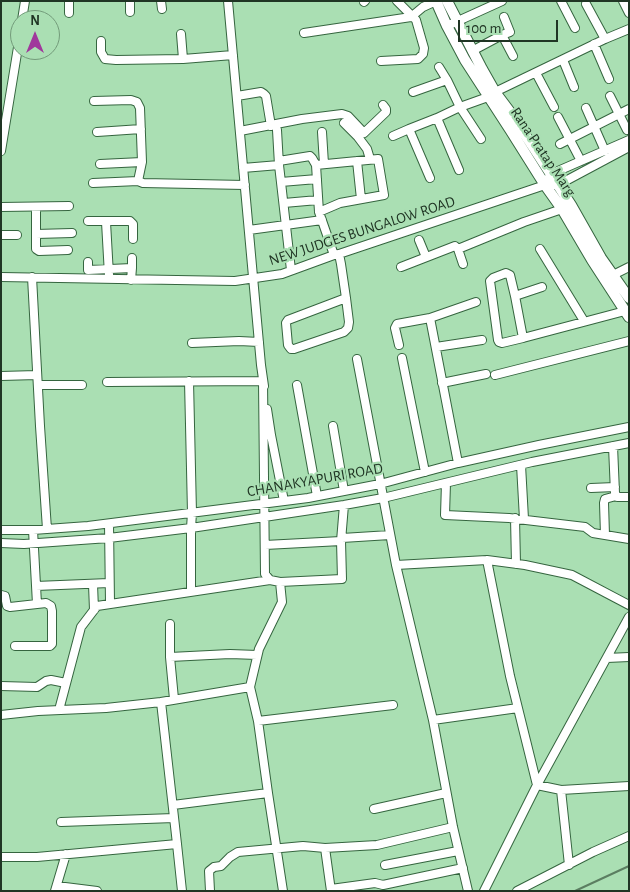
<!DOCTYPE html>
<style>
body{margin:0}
#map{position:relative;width:630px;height:892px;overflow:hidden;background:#aadfb3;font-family:"Alegreya Sans",sans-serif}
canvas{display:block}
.frame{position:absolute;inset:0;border:2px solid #203524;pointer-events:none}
.north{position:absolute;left:10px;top:10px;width:50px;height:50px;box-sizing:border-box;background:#aadfb3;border:1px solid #739b7a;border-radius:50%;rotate:0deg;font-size:14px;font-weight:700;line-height:20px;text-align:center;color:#203524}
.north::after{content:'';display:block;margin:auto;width:18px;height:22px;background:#a0389c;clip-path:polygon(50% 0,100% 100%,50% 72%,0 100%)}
.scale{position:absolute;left:458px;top:20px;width:100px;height:22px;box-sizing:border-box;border:2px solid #203524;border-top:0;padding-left:6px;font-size:15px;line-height:18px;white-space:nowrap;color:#203524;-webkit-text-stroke:4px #aadfb3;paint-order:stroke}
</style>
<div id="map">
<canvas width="630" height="892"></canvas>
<div class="frame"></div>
<div class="north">N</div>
<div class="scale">100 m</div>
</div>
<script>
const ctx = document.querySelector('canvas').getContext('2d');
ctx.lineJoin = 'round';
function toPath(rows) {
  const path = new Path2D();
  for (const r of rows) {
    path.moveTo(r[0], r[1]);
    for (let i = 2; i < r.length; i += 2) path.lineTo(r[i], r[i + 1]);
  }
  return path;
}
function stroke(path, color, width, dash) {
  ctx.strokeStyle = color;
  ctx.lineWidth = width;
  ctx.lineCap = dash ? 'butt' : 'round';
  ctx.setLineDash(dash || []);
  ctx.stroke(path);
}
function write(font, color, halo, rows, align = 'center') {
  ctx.font = font + ' "Alegreya Sans",sans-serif';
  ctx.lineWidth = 4.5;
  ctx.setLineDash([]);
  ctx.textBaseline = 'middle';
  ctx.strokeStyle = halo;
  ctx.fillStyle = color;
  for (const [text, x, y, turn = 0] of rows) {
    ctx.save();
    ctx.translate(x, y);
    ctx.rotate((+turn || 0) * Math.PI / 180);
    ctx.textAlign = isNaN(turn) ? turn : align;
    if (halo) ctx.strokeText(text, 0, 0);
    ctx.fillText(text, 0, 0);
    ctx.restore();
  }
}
const minor = toPath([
 [130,1,130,12],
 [161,1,162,9],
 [228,1,261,365,264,386],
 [561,1,575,28],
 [623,1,629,13],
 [364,2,365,1],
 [586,4,605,39],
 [69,13,69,1],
 [22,20,25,1],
 [447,26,502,1],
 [304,33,411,17,423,7,436,1],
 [181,34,183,59],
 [502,35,510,32,504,17],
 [101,41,101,52,105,59,116,60,183,59,233,55],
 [594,44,609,79],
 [472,51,502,35,513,56],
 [563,60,574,87],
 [381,61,418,59,423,54,424,48,416,20,397,1],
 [439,67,447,80],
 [536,73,554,107],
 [413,92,447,80,460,107,437,118,409,129,430,178],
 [495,92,605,39,629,29],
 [237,96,261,92,264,94,266,96,271,126],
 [610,96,627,130],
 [94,101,131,100,137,102,140,108,142,162,138,181,143,183,245,185],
 [586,108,605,151],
 [558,117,581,161],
 [437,118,459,170],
 [344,123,358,137,367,149,370,159],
 [277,130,279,165,291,270],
 [240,131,302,119,342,114,348,116,364,133,386,112,386,109,383,105],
 [97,132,141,129],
 [322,132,324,164],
 [393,136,409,129],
 [481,139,460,107,488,97],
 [560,144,629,109],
 [1,151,20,35],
 [279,161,310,156,312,158,316,165],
 [357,161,361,199],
 [100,164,142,162],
 [243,168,279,165],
 [549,177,551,174,629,140],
 [281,182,317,179],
 [93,183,138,181],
 [284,203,318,200],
 [1,207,69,206],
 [36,207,36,249,39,251,68,250],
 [319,212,340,203,384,195,378,159,316,165,319,212,334,255],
 [88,221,130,221,133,224,133,239],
 [106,222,109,275],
 [249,230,322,220],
 [36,234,72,233],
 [1,235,17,235],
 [419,240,426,257],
 [458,249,463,264],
 [540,249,584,321],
 [339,254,341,264,346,298,349,322,348,328,344,332,294,349,291,349,288,345,286,323,288,320,346,298],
 [88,262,88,270,132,268,131,280],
 [401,267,455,246,458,249,524,222,562,209],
 [132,268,132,258],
 [613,275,629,267],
 [1,277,235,281,282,274,334,255,339,254,545,185,558,185,629,147],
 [32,277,40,426,47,529],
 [542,287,515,296,510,275,506,273,493,278,490,281,498,340,499,342,502,343,523,338,625,311],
 [515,296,523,338],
 [430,318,458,463],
 [192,343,239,341,259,342],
 [399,345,395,328,397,324,430,318,476,302],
 [436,347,482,340],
 [402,358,425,472],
 [357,359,396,565,433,720,453,827,468,891],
 [495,375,629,341],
 [1,376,37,375],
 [189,381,192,513,191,528,191,591],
 [107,382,263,381,265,574,270,580,280,582,282,602,259,649,250,687,161,702,177,844],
 [442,383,486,374],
 [38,385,82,385],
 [297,385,317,496],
 [267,409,271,435,284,501],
 [333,426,344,491],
 [613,446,615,493,617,497,629,497],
 [521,465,524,519],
 [446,483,445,515,509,518,585,527,593,533,629,539],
 [591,488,615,487],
 [515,518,516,564],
 [109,524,110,603],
 [1,530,33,530,88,526,308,498,380,484,458,463,539,445,629,427],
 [605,535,604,503,605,499,616,496],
 [342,538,390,535],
 [1,543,24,544,109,538,191,528,344,505,383,498,532,462,629,443],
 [265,545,341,541],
 [487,560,525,565,572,575,629,605],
 [396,565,487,560,510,676,537,785,561,790,569,865],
 [280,582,342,579,341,541,344,505],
 [93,584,94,610],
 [36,586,109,583],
 [1,595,5,596,7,606,10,607,37,604,33,530],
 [170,624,170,657,174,699],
 [15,646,50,646,52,644,52,611,51,606,46,603,37,604],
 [170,657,230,654,257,655],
 [607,658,629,657],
 [1,686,37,687,46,681,51,680,66,683],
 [250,687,258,721,393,705],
 [59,710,81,627,97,606,270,580],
 [1,715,38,711,106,708,161,702],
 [433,720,518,708],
 [561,790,629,786],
 [268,793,283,891],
 [173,805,268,793,258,721],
 [374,809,446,793],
 [61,822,174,818],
 [325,848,331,891],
 [1,857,37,857,177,844,182,891],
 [385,865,458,851],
 [57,886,97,891],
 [331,889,375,883,383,885,463,868],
 [55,891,66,854],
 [210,891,209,871,214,867,221,866,230,857,238,852,303,846,325,848,377,845,453,827],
 [484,891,537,785,629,617],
 [517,891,593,852,629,836]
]);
const major = toPath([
 [436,1,447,26,465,60,511,131,545,185,562,209,592,260,629,317],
 [447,1,482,69,495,92,513,116,571,205,601,258,629,298]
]);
stroke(minor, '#35653f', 10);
stroke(major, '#35653f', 12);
stroke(minor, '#fff', 8);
stroke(major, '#fff', 10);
stroke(toPath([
 [575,891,629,866]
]), '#5b7e61', 2);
write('15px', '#203524', '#aadfb3', [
 ["Rana Pratap Marg",543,152,56],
 ["NEW JUDGES BUNGALOW ROAD",362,231,-18],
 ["CHANAKYAPURI ROAD",315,480,-10]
]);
</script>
